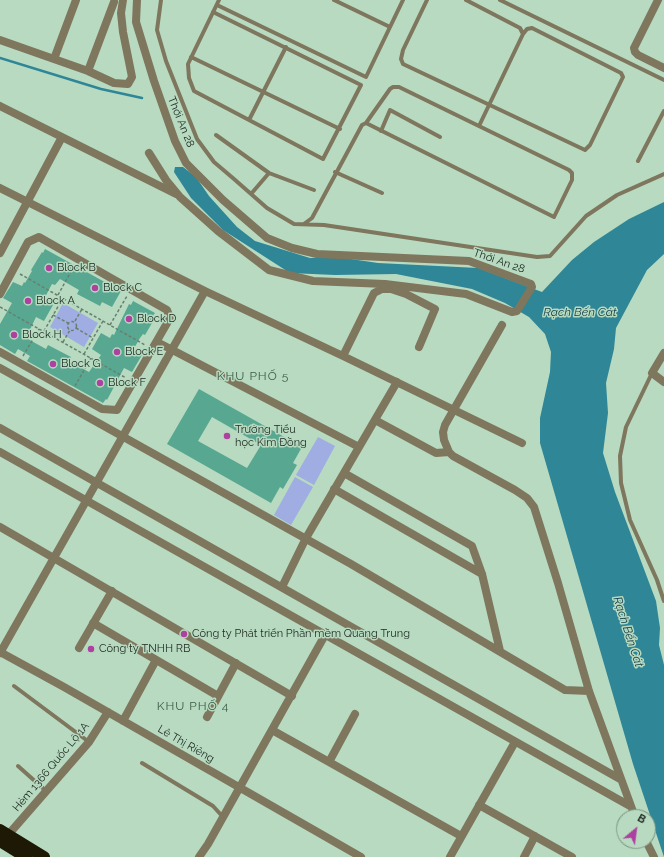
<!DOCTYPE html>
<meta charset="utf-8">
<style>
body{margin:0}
#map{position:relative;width:664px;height:857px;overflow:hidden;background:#b7dac0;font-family:Raleway,sans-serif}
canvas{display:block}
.north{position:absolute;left:616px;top:809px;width:40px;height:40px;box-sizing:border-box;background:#b7dac0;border:1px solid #7b9582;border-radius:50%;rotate:29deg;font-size:11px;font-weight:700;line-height:16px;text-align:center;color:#202d24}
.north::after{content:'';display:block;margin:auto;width:14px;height:18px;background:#ae419f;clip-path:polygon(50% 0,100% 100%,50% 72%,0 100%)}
</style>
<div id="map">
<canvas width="664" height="857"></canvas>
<div class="north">B</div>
</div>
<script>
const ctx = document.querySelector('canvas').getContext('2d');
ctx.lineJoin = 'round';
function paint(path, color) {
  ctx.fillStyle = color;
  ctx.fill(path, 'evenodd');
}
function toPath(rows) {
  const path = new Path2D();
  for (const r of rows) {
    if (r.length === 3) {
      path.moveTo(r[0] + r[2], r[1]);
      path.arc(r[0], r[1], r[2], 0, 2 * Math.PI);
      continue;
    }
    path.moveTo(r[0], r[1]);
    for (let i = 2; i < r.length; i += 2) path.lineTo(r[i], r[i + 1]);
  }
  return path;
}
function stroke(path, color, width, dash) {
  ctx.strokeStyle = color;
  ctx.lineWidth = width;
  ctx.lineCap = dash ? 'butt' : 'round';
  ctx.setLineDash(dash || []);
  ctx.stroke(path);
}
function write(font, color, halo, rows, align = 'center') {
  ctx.font = font + ' Raleway,sans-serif';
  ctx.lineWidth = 3;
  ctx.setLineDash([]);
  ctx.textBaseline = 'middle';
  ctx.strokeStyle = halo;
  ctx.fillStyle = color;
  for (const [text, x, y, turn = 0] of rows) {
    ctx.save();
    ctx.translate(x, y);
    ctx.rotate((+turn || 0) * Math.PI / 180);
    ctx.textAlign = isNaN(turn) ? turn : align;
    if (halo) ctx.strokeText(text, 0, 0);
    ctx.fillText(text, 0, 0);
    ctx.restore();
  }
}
paint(toPath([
 [63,303,98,323,84,347,50,327],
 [318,437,335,446,314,485,296,475],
 [295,477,313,487,291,525,274,515]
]), '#9fade2');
paint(toPath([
 [175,167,183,167,196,177,209,196,237,227,255,241,310,258,337,257,378,263,478,268,542,292,572,260,594,242,629,219,664,202,664,254,647,270,616,328,614,349,606,383,608,413,603,453,615,492,656,601,660,628,659,645,664,665,664,857,633,764,540,443,540,418,550,372,551,352,545,334,529,317,505,303,472,289,396,274,335,275,290,273,223,230,191,198,174,172]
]), '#2e8697');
stroke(toPath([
 [0,58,101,89,142,98]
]), '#2e8697', 2.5);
paint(toPath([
 [45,249,121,291,112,307,102,302,100,306,77,294,79,290,60,279,55,285,52,284,44,299,53,305,44,321,36,317,26,338,46,349,48,345,71,357,69,361,89,372,101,355,92,349,101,333,110,338,112,334,114,335,129,304,131,305,133,301,155,313,152,317,155,318,145,335,143,334,140,338,133,350,142,355,132,372,124,368,107,400,106,399,103,403,27,361,30,356,18,349,15,354,0,345,0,324,12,303,3,298,13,282,22,286,24,282,25,283,32,271,31,270,42,252,43,253],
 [199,389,302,447,293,463,297,465,283,489,280,487,271,503,167,444],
 [212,417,261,445,247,468,198,441]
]), '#58a791');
stroke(toPath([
 [20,274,145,345],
 [58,295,74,266],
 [0,307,126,378],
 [53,315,68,323],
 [75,321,82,309],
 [72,326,4.5],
 [110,325,127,296],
 [76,328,93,338],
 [44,331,63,298],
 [63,342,70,330],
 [84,354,103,321],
 [23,356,39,329],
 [75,386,91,358]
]), '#68806f', 1.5, [3, 2]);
stroke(toPath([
 [161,0,157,30,166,61,197,139,214,162,234,179,267,208,294,224,324,225,537,257,550,256,586,216,617,195,664,174],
 [334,0,390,27],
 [427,0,403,50,401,59,403,64,585,150,590,145,623,77,621,73,532,28,527,29,523,34],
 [466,0,520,28,523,34,479,126],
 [500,0,664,80],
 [217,5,366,77,403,0],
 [213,12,361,85,323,159,194,91,189,78,188,64,219,0],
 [191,57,340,129],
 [249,120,286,47],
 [381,131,390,110,440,137],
 [216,135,269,173],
 [638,161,664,111],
 [335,172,382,193],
 [251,194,269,173,314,190],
 [304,224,312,218,362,125,366,123,554,217,572,180,572,173,569,170,399,87,393,87,390,89,366,123],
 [652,373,626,427,620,456,621,483,630,520,657,580,664,601],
 [14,686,89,742],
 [142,763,213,806,223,817],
 [18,766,46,791]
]), '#7e765d', 4);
stroke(toPath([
 [137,0,136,22,154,81,175,141,186,163,223,200,267,238,292,248,317,254,469,261,531,284,532,287,517,311,512,312,466,294,385,284,313,281,269,270,218,231,180,197,166,180,149,153],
 [658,0,634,48,635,52,638,55,664,68],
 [0,40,88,71,114,83,128,84,132,77,123,32,121,13,123,0],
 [54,59,76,0],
 [88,71,114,2],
 [0,106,176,194],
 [0,188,205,291,343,356,522,443],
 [0,253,62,137],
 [0,294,28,242,39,237,167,310,170,318,117,410,102,409,0,352],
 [502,325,445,425,443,432,444,440,449,452,453,456,515,490,527,498,534,507,558,583,589,691,635,817],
 [157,342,359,447],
 [664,353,652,373,664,382],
 [343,356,374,293,382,289,391,289,406,294,435,309,419,347],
 [0,368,351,564,565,690,589,691],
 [375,420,436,453,449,452],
 [0,428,620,779],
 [0,452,630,806],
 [344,473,472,546,482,574,500,651],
 [334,489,482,574],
 [0,527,292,696],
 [282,587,306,538,397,382],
 [93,623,218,696],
 [79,648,112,591],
 [0,652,64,687,361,857],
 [0,653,205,291],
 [207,717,236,663],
 [123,721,156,660],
 [272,730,461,836],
 [329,762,355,714],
 [479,805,572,857],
 [8,835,89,742,108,712],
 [646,841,654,857],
 [199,857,208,844,325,635],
 [450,857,515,742],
 [524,857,535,836]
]), '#7e765d', 8);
stroke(toPath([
 [0,830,44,857],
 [0,841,26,857]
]), '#1e1905', 12);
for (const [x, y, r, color] of [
 [49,268,4,"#ae419f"],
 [95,288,4,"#ae419f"],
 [28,301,4,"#ae419f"],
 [129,319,4,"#ae419f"],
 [14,335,4,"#ae419f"],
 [117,352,4,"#ae419f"],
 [53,364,4,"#ae419f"],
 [100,383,4,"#ae419f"],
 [227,436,4,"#ae419f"],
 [184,634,4,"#ae419f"],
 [91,649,4,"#ae419f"]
]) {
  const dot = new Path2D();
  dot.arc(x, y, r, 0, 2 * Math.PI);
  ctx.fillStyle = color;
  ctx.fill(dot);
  stroke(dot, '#b7dac0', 1.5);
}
write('11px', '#202d24', '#b7dac0', [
 ["Thới An 28",181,122,68],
 ["Thới An 28",499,261,19],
 ["Lê Thị Riêng",186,744,30],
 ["Hẻm 1366 Quốc Lộ 1A",51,767,-50]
]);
write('11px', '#202d24', '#b7dac0', [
 ["Block B",57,268],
 ["Block C",103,288],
 ["Block A",36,301],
 ["Block D",137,319],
 ["Block H",22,335],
 ["Block E",125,352],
 ["Block G",61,364],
 ["Block F",108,383],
 ["Trường Tiểu",235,430],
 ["học Kim Đồng",235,443],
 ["Công ty Phát triển Phần mềm Quang Trung",192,634],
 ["Công ty TNHH RB",99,649]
], 'left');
write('italic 12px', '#184048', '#b7dac0', [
 ["Rạch Bến Cát",580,312],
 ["Rạch Bến Cát",628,632,72]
]);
ctx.letterSpacing = '1px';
write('12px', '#3c5c45', '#b7dac0', [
 ["KHU PHỐ 5",253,376],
 ["KHU PHỐ 4",193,706]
]);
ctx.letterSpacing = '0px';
</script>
